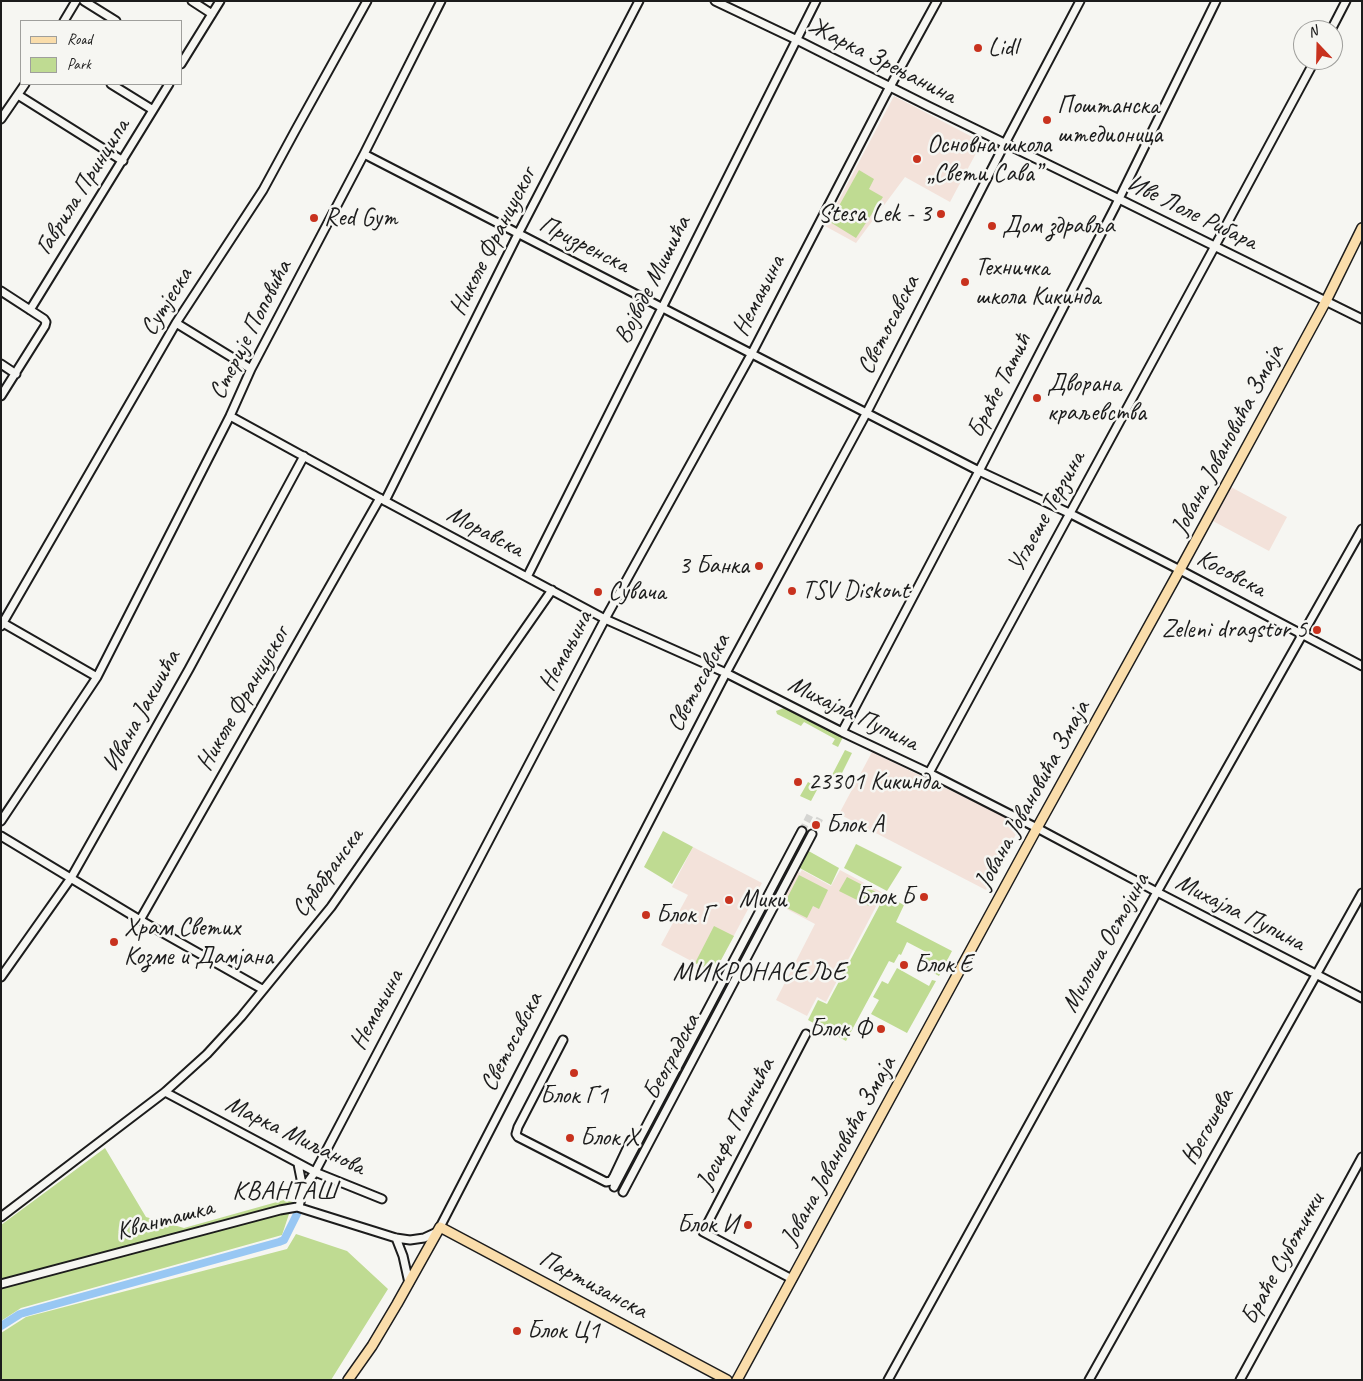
<!DOCTYPE html>
<meta charset="utf-8">
<style>
body{margin:0}
#map{position:relative;width:1363px;height:1381px;overflow:hidden;background:#f6f6f2;font-family:Caveat,sans-serif}
canvas{display:block}
.frame{position:absolute;inset:0;border:2px solid #1c1c1c;pointer-events:none}
.legend{position:absolute;left:20px;top:20px;width:162px;height:65px;box-sizing:border-box;background:#f6f6f2;border:1px solid #9f9f9c;margin:0;padding:6px 9px;list-style:none;font-size:15px;color:#1c1c1c}
.legend li{display:flex;align-items:center;gap:10px;height:25px}
.legend b{width:25px;border:1px solid #9f9f9c}
.north{position:absolute;left:1293px;top:20px;width:50px;height:50px;box-sizing:border-box;background:#f6f6f2;border:1px solid #9f9f9c;border-radius:50%;rotate:339deg;font-size:14px;font-weight:700;line-height:20px;text-align:center;color:#1c1c1c}
.north::after{content:'';display:block;margin:auto;width:18px;height:22px;background:#c8321e;clip-path:polygon(50% 0,100% 100%,50% 72%,0 100%)}
</style>
<div id="map">
<canvas width="1363" height="1381"></canvas>
<div class="frame"></div>
<ul class="legend">
<li><b style="height:6px;background:#faddab"></b>Road</li>
<li><b style="height:14px;background:#bfdb92"></b>Park</li>
</ul>
<div class="north">N</div>
</div>
<script>
const ctx = document.querySelector('canvas').getContext('2d');
ctx.lineJoin = 'round';
function paint(path, color) {
  ctx.fillStyle = color;
  ctx.fill(path, 'evenodd');
}
function toPath(rows) {
  const path = new Path2D();
  for (const r of rows) {
    path.moveTo(r[0], r[1]);
    for (let i = 2; i < r.length; i += 2) path.lineTo(r[i], r[i + 1]);
  }
  return path;
}
function stroke(path, color, width, dash) {
  ctx.strokeStyle = color;
  ctx.lineWidth = width;
  ctx.lineCap = dash ? 'butt' : 'round';
  ctx.setLineDash(dash || []);
  ctx.stroke(path);
}
function write(font, color, halo, rows, align = 'center') {
  ctx.font = font + ' Caveat,sans-serif';
  ctx.lineWidth = 5;
  ctx.setLineDash([]);
  ctx.textBaseline = 'middle';
  ctx.strokeStyle = halo;
  ctx.fillStyle = color;
  for (const [text, x, y, turn = 0] of rows) {
    ctx.save();
    ctx.translate(x, y);
    ctx.rotate((+turn || 0) * Math.PI / 180);
    ctx.textAlign = isNaN(turn) ? turn : align;
    if (halo) ctx.strokeText(text, 0, 0);
    ctx.fillText(text, 0, 0);
    ctx.restore();
  }
}
paint(toPath([
 [894,96,982,142,950,202,905,177,856,243,825,226],
 [1229,486,1287,517,1269,551,1211,520],
 [872,752,1021,825,986,890,839,814],
 [693,847,762,883,714,973,661,945,688,895,672,887],
 [802,870,831,886,840,870,883,893,826,1002,817,997,807,1016,776,1000,815,924,779,905,797,871,800,873]
]), '#f3e2da');
paint(toPath([
 [859,170,874,179,869,189,883,197,856,238,830,222],
 [784,708,793,711,843,737,838,747,832,744,835,739,804,722,801,726,777,714,776,711],
 [845,750,852,753,839,779,832,775],
 [808,782,818,788,811,801,800,796],
 [663,831,693,847,672,884,644,867],
 [856,844,902,867,887,891,844,868],
 [805,849,839,868,831,885,796,866],
 [799,875,828,890,819,909,813,906,807,918,783,906],
 [847,877,876,892,869,906,839,891],
 [885,895,904,905,896,922,952,951,939,976,930,971,934,964,925,959,928,953,907,942,901,955,899,954,894,963,889,961,846,1041,808,1020,818,1000,827,1004],
 [714,926,734,936,714,973,695,963],
 [897,968,929,986,932,980,936,981,907,1033,871,1014,879,1000,873,997,882,981,888,984],
 [105,1148,146,1217,184,1228,284,1200,293,1202,282,1235,21,1308,1,1321,1,1225],
 [296,1234,347,1251,388,1289,331,1380,1,1380,1,1333,26,1317,287,1249]
]), '#bfdb92');
stroke(toPath([
 [1,1326,20,1314,279,1242,284,1240,297,1214]
]), '#98c7f3', 8);
stroke(toPath([
 [802,831,811,813],
 [812,834,820,818]
]), '#d5d5d2', 7, [7, 3.5]);
const minor = toPath([
 [84,1,116,21],
 [192,1,212,14],
 [715,1,797,40,928,106,1119,199,1362,319],
 [64,21,76,1],
 [1331,30,1346,1],
 [181,64,220,1],
 [111,84,153,110],
 [18,95,123,161],
 [1,119,25,84],
 [364,154,979,471,1069,513,1180,570,1362,666],
 [1,291,44,319,46,322,45,326,1,396],
 [30,310,169,84],
 [176,323,251,369],
 [1,364,16,374],
 [230,416,385,501,605,619,726,673,842,732,929,773,1037,828,1157,892,1362,998],
 [385,501,518,234,639,1],
 [527,577,816,1],
 [3,623,97,677],
 [1,626,176,323,263,190,295,131,367,1],
 [842,732,979,471,1115,207,1216,1],
 [929,773,1215,246,1315,60],
 [1,821,97,677,230,416,251,369,364,154,441,1],
 [1,836,140,920,262,989],
 [140,920,380,498],
 [1,977,71,878,189,669,304,456],
 [563,1040,518,1127,516,1134,518,1137,606,1182,611,1181,614,1176,631,1140],
 [165,1092,315,1172,382,1199],
 [298,1164,303,1189],
 [614,1187,802,831],
 [623,1192,812,834],
 [299,1207,303,1189,315,1172,605,619,752,353,886,94,937,1],
 [1,1217,165,1092,207,1054,241,1017,331,907,552,590],
 [440,1227,726,673,867,412,1000,153,1080,1],
 [396,1238,403,1256,409,1283],
 [792,1279,703,1232,806,1034],
 [1,1284,280,1210,297,1207,396,1238,410,1240,424,1238,437,1232],
 [888,1380,1157,892,1362,529],
 [1089,1380,1362,893],
 [1240,1380,1362,1157]
]);
const major = toPath([
 [348,1380,372,1346,397,1304,440,1227,727,1380],
 [737,1380,1037,828,1183,564,1326,301,1362,228]
]);
stroke(minor, '#1c1c1c', 11);
stroke(major, '#1c1c1c', 12);
stroke(minor, '#f6f6f2', 7);
stroke(major, '#faddab', 9);
for (const [x, y, r, color] of [
 [978,48,5,"#c8321e"],
 [1047,120,5,"#c8321e"],
 [917,159,5,"#c8321e"],
 [941,214,5,"#c8321e"],
 [314,218,5,"#c8321e"],
 [992,226,5,"#c8321e"],
 [965,282,5,"#c8321e"],
 [1037,398,5,"#c8321e"],
 [759,566,5,"#c8321e"],
 [792,591,5,"#c8321e"],
 [598,592,5,"#c8321e"],
 [1317,630,5,"#c8321e"],
 [798,782,5,"#c8321e"],
 [816,825,5,"#c8321e"],
 [924,897,5,"#c8321e"],
 [729,900,5,"#c8321e"],
 [646,915,5,"#c8321e"],
 [114,942,5,"#c8321e"],
 [904,965,5,"#c8321e"],
 [881,1029,5,"#c8321e"],
 [574,1073,5,"#c8321e"],
 [570,1138,5,"#c8321e"],
 [748,1225,5,"#c8321e"],
 [517,1331,5,"#c8321e"]
]) {
  const dot = new Path2D();
  dot.arc(x, y, r, 0, 2 * Math.PI);
  ctx.fillStyle = color;
  ctx.fill(dot);
  stroke(dot, '#f6f6f2', 2);
}
write('25px', '#1c1c1c', '#f6f6f2', [
 ["Lidl",988,48],
 ["Поштанска",1057,106],
 ["штедионица",1057,135],
 ["Основна школа",927,145],
 ["„Свети Сава”",927,174],
 ["Stesa Lek - 3",931,214,"right"],
 ["Red Gym",324,218],
 ["Дом здравља",1002,226],
 ["Техничка",975,268],
 ["школа Кикинда",975,297],
 ["Дворана",1047,384],
 ["краљевства",1047,413],
 ["3 Банка",749,566,"right"],
 ["TSV Diskont",802,591],
 ["Сувача",608,592],
 ["Zeleni dragstor 5",1307,630,"right"],
 ["23301 Кикинда",808,782],
 ["Блок А",826,825],
 ["Блок Б",914,897,"right"],
 ["Мики",739,900],
 ["Блок Г",656,915],
 ["Храм Светих",124,928],
 ["Козме и Дамјана",124,957],
 ["Блок Е",914,965],
 ["Блок Ф",871,1029,"right"],
 ["Блок Г1",574,1096,"center"],
 ["Блок Х",580,1138],
 ["Блок И",738,1225,"right"],
 ["Блок Ц1",527,1331]
], 'left');
write('25px', '#1c1c1c', '#f6f6f2', [
 ["Жарка Зрењанина",882,61,27],
 ["Гаврила Принципа",83,187,-58],
 ["Иве Лоле Рибара",1192,213,26],
 ["Николе Француског",493,242,-63],
 ["Призренска",584,245,27],
 ["Војводе Мишића",653,280,-63],
 ["Немањина",759,296,-63],
 ["Сутјеска",167,302,-58],
 ["Светосавска",889,325,-63],
 ["Стерије Поповића",251,330,-63],
 ["Браће Татић",1000,386,-63],
 ["Јована Јовановића Змаја",1228,440,-62],
 ["Угљеше Терзина",1047,512,-61],
 ["Моравска",485,532,28],
 ["Косовска",1231,574,28],
 ["Немањина",566,651,-62],
 ["Светосавска",699,683,-62],
 ["Николе Француског",243,699,-60],
 ["Ивана Јакшића",142,711,-61],
 ["Михајла Пупина",853,714,26],
 ["Јована Јовановића Змаја",1033,795,-61],
 ["Србобранска",328,873,-54],
 ["Михајла Пупина",1240,913,27],
 ["Милоша Остојина",1106,943,-61],
 ["Немањина",377,1010,-62],
 ["Светосавска",512,1042,-63],
 ["Београдска",672,1057,-62],
 ["Јосифа Панчића",736,1124,-63],
 ["Његошева",1208,1127,-61],
 ["Марка Миљанова",295,1136,26],
 ["Јована Јовановића Змаја",839,1151,-61],
 ["Кванташка",165,1220,-15],
 ["Браће Суботички",1283,1259,-61],
 ["Партизанска",593,1285,28]
]);
ctx.letterSpacing = '1px';
write('26px', '#1c1c1c', '#f6f6f2', [
 ["МИКРОНАСЕЉЕ",760,973],
 ["КВАНТАШ",285,1192]
]);
ctx.letterSpacing = '0px';
</script>
